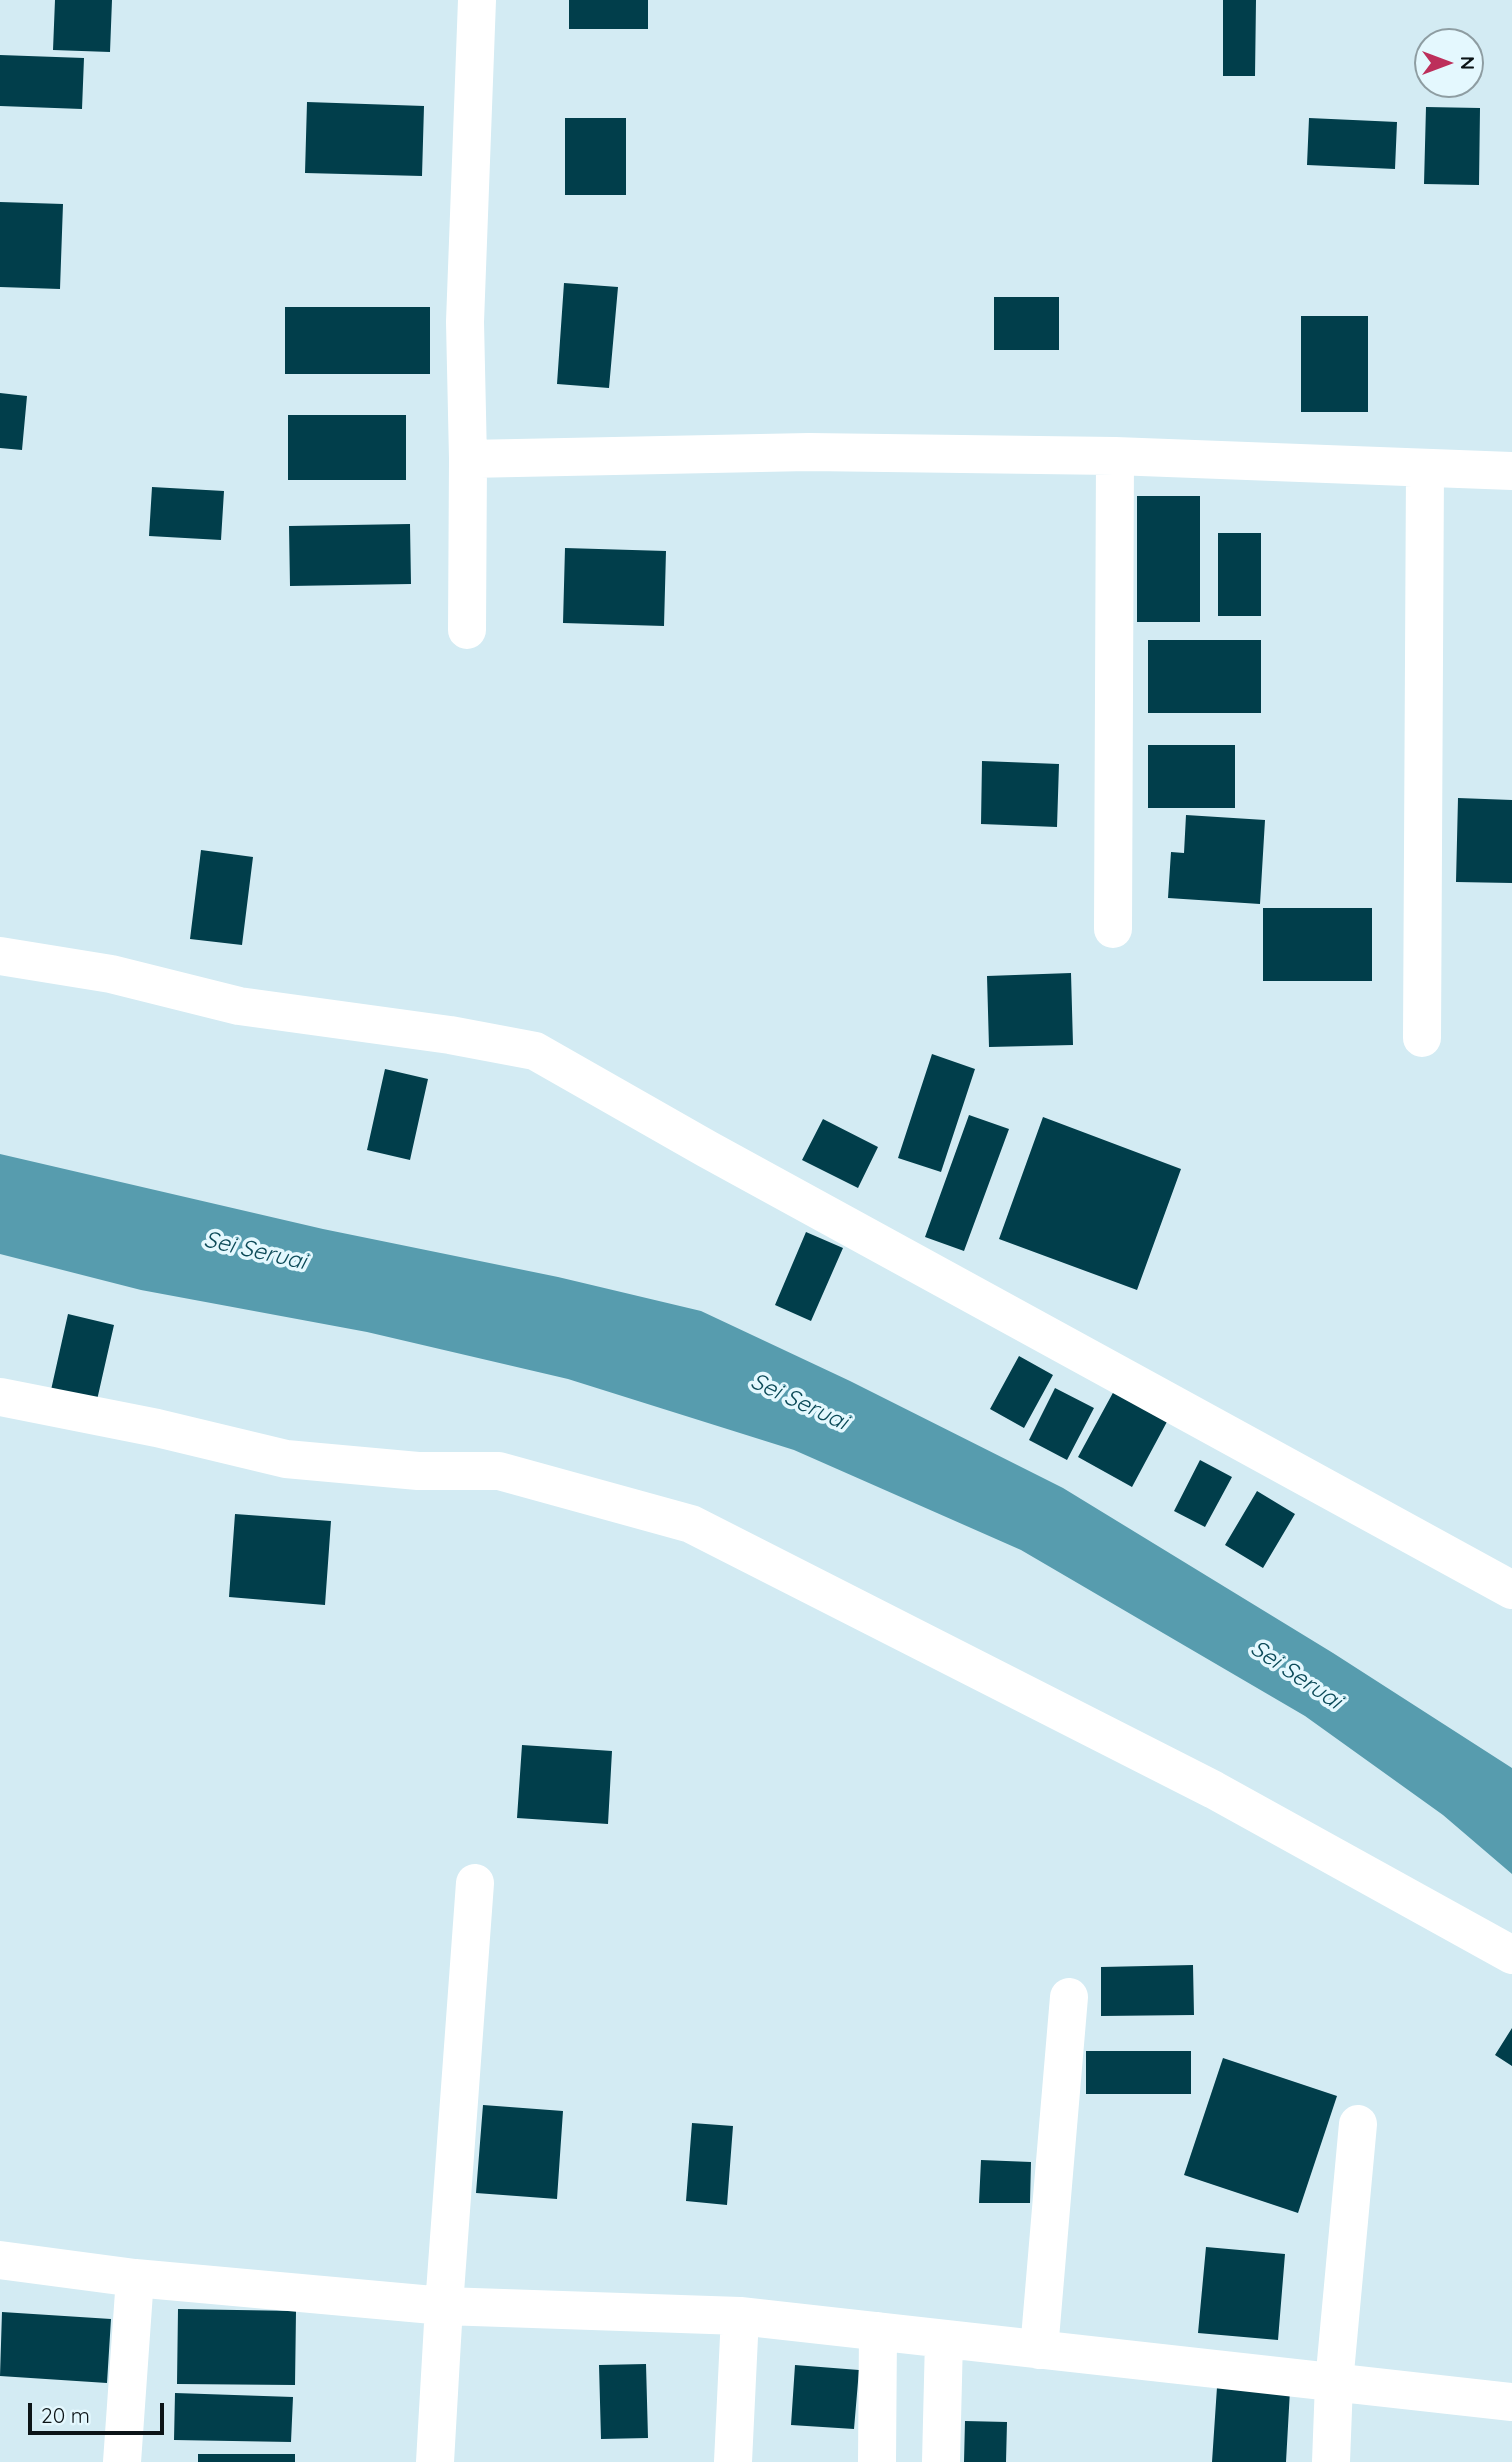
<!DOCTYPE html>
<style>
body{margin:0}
#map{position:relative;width:1512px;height:2462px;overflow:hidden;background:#d3ebf3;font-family:Quicksand,sans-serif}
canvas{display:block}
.north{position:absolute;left:1414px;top:28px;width:70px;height:70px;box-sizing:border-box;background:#e4f8fe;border:2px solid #8e9da2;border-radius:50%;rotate:90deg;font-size:19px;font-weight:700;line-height:28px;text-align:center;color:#0c1417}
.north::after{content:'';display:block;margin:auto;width:24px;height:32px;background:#bd2f5b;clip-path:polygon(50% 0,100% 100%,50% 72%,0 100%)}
.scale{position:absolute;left:28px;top:2403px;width:136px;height:32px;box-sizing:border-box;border:4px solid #0c1417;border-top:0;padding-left:9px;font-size:21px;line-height:24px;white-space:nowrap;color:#0c1417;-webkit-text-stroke:5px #e4f8fe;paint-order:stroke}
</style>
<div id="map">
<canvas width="1512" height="2462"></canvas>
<div class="north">N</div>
<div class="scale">20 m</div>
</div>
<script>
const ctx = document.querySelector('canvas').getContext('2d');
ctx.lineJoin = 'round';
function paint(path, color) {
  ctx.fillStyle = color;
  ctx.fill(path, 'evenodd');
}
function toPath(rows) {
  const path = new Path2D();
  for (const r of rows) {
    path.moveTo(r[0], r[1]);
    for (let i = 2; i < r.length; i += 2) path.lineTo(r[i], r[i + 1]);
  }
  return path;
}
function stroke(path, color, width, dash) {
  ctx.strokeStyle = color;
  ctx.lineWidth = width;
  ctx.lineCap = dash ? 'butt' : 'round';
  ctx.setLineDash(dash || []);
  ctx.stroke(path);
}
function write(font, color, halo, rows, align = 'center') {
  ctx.font = font + ' Quicksand,sans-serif';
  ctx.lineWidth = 7;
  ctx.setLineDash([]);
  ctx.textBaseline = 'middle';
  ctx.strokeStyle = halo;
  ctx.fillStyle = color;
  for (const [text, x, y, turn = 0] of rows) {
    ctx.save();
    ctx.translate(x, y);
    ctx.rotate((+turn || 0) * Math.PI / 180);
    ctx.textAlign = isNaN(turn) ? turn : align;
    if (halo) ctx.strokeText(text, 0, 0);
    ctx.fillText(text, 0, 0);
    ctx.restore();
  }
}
paint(toPath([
 [0,1154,323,1229,558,1277,701,1311,850,1381,1063,1488,1333,1653,1512,1768,1512,1874,1443,1815,1305,1716,1021,1550,794,1450,568,1379,367,1332,141,1290,0,1254]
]), '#579cae');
paint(toPath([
 [55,0,112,0,110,52,53,50],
 [569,0,648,0,648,29,569,29],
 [1223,0,1256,0,1255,76,1223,76],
 [0,55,84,58,82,109,0,106],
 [307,102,424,106,422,176,305,173],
 [1426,107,1480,108,1479,185,1424,184],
 [565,118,626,118,626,195,565,195],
 [1309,118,1397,122,1395,169,1307,165],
 [0,202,63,204,60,289,0,287],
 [564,283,618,287,609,388,557,384],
 [994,297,1059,297,1059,350,994,350],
 [285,307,430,307,430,374,285,374],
 [1301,316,1368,316,1368,412,1301,412],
 [0,393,27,396,22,450,0,448],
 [288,415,406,415,406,480,288,480],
 [152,487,224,491,221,540,149,536],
 [1137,496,1200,496,1200,622,1137,622],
 [410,524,411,584,290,586,289,526],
 [1218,533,1261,533,1261,616,1218,616],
 [565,548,666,551,664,626,563,623],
 [1148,640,1261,640,1261,713,1148,713],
 [1148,745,1235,745,1235,808,1148,808],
 [982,761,1059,764,1057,827,981,824],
 [1458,798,1512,800,1512,883,1456,882],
 [1186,815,1265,820,1260,904,1168,898,1171,852,1184,853],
 [201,850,253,857,242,945,190,939],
 [1263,908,1372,908,1372,981,1263,981],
 [1071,973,1073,1045,989,1047,987,976],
 [932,1054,975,1069,941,1172,898,1158],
 [385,1069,428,1079,410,1160,367,1150],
 [969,1115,1009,1129,964,1251,925,1237],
 [1043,1117,1181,1169,1137,1290,999,1239],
 [823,1119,878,1147,858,1188,802,1160],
 [806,1232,843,1248,811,1321,775,1305],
 [68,1314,114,1325,97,1400,51,1390],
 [1019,1356,1053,1375,1024,1428,990,1409],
 [1055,1388,1094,1408,1067,1460,1029,1440],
 [1115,1389,1169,1418,1132,1487,1078,1457],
 [1200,1460,1232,1477,1205,1527,1174,1511],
 [1257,1491,1295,1514,1263,1568,1225,1545],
 [235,1514,331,1521,325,1605,229,1597],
 [522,1745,612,1751,608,1824,517,1818],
 [1193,1965,1194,2015,1101,2016,1101,1967],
 [1512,2028,1512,2066,1495,2055],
 [1086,2051,1191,2051,1191,2094,1086,2094],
 [1223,2058,1337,2096,1298,2213,1184,2175],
 [483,2105,563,2111,557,2199,476,2193],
 [692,2123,733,2126,727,2205,686,2201],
 [981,2160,1031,2162,1030,2203,979,2203],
 [1206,2247,1285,2254,1278,2340,1198,2333],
 [178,2309,296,2311,295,2385,177,2384],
 [2,2312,111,2319,107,2383,0,2376],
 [646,2364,648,2438,601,2439,599,2365],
 [795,2365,859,2370,854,2429,791,2425],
 [1217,2387,1290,2390,1286,2462,1212,2462],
 [175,2393,293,2397,291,2442,174,2440],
 [965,2421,1007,2422,1006,2462,964,2462],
 [198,2454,295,2454,295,2462,198,2462]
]), '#013e4b');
stroke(toPath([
 [468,459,809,452,1115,456,1512,471],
 [467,630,468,459,465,322,477,0],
 [1113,929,1115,456],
 [0,956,111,974,239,1006,450,1035,535,1051,707,1149,1512,1590],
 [1422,1038,1425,468],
 [0,1397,157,1428,286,1459,418,1471,499,1471,691,1524,1214,1790,1512,1955],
 [0,2260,135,2278,444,2306,740,2316,1512,2402],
 [1039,2350,1069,1997],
 [122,2462,135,2278],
 [435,2462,444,2306,475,1883],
 [733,2462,740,2316],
 [877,2462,878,2331],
 [941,2462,944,2339],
 [1331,2462,1334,2383,1358,2124]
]), '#fff', 38);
write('italic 23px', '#0c4a58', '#e4f8fe', [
 ["Sei Seruai",255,1251,13],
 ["Sei Seruai",799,1402,25],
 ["Sei Seruai",1296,1675,34]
]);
</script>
